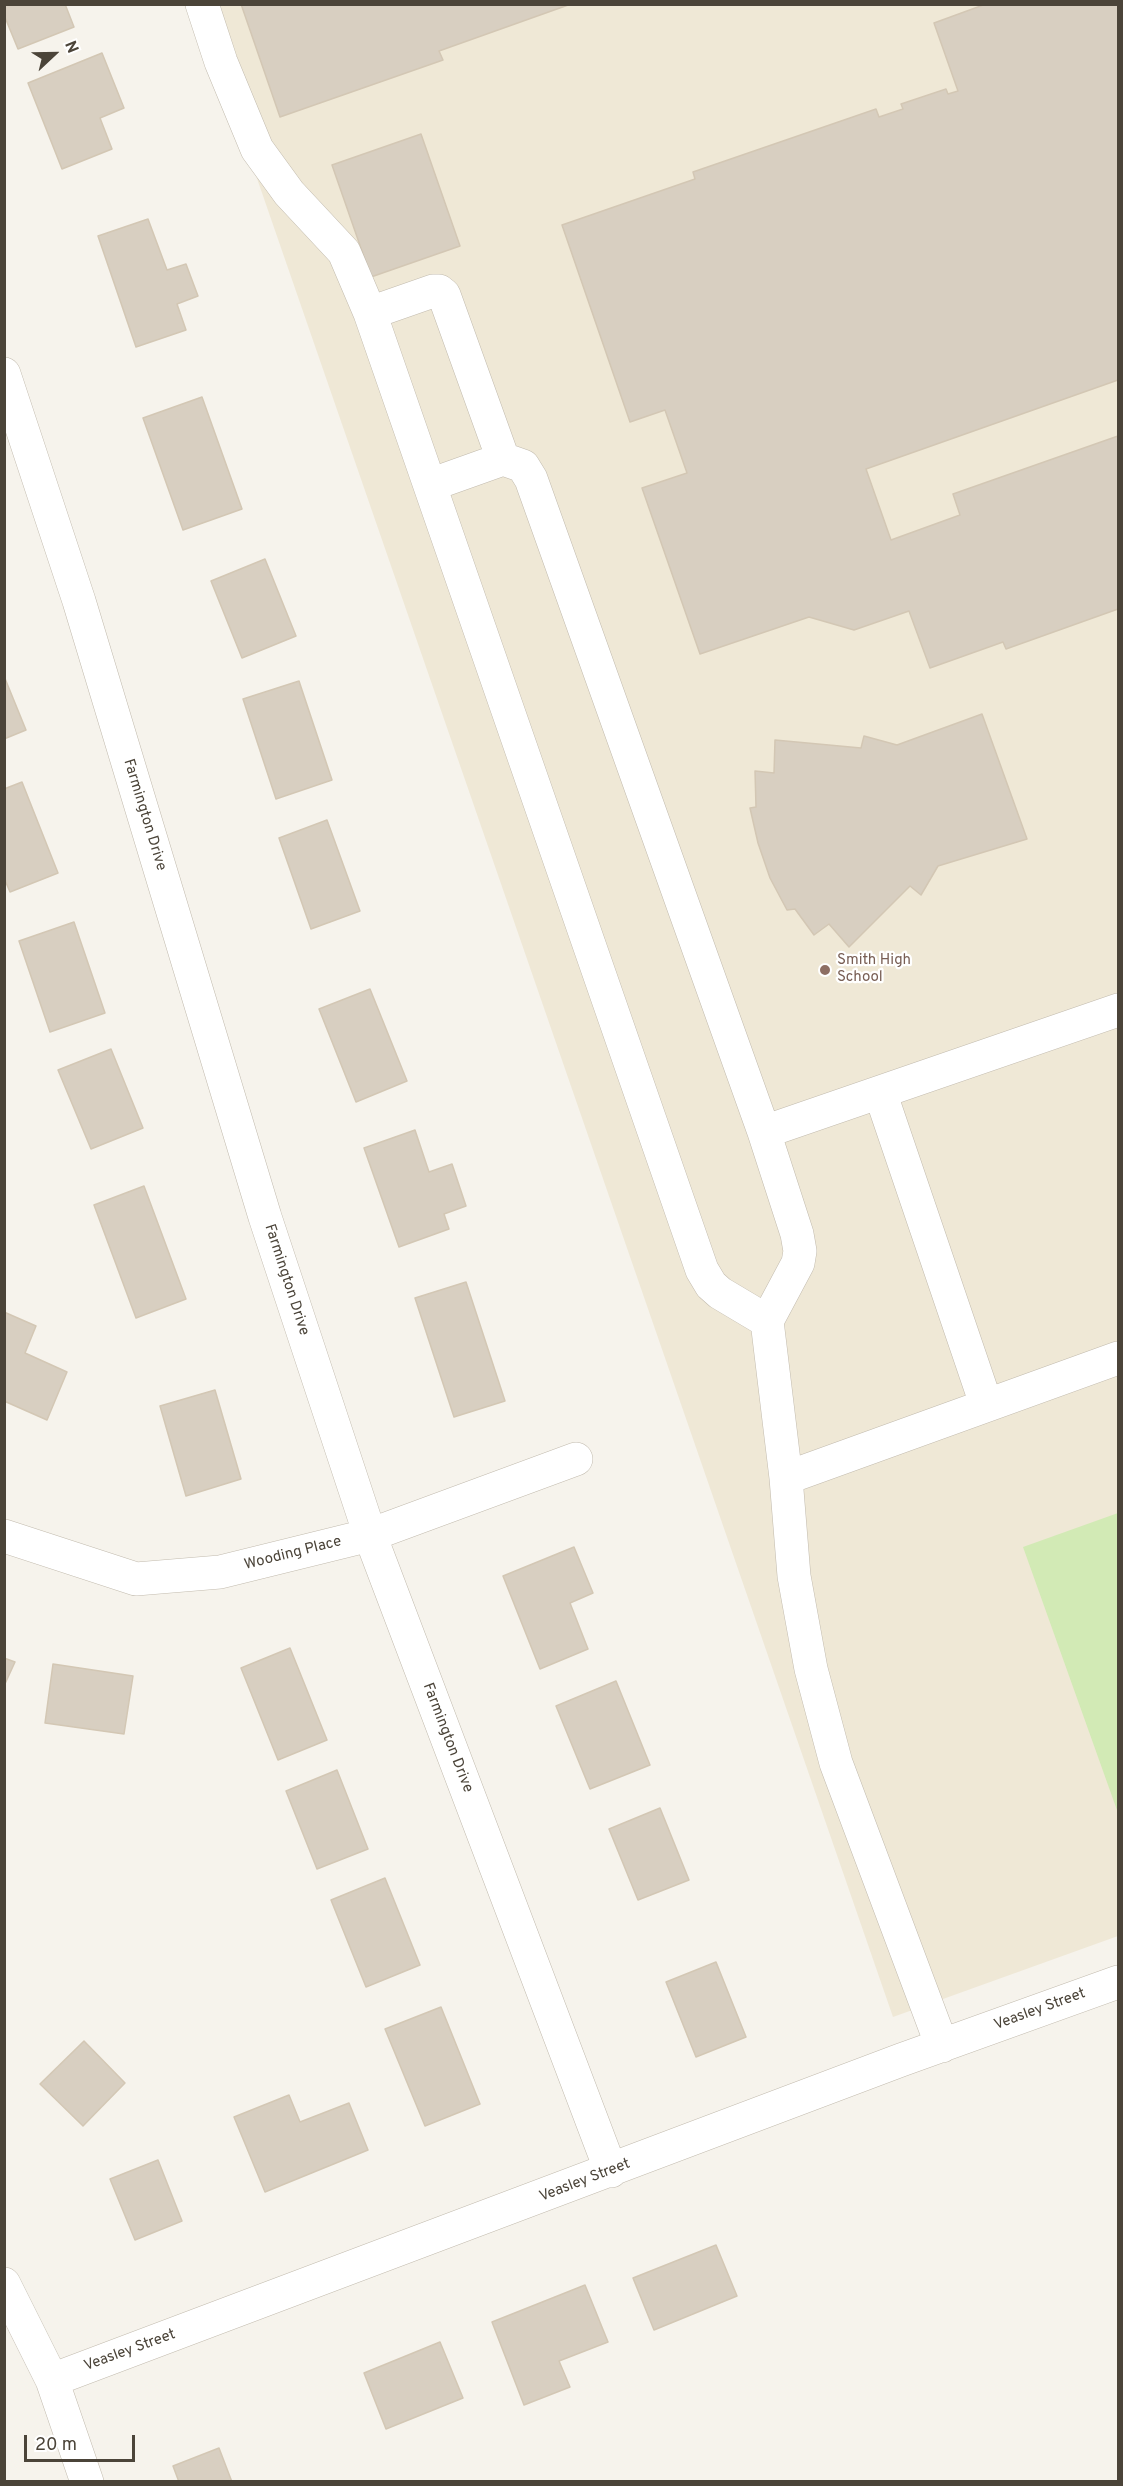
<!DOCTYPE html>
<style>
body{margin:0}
#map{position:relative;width:1123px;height:2486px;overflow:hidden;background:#f6f3ec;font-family:Overpass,sans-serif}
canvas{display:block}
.frame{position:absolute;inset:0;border:6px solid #4b4439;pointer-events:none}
.north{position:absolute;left:24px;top:24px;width:60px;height:60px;-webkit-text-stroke:4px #fff;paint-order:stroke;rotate:68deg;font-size:16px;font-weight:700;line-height:24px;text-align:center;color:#4b4439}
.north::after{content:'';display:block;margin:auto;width:21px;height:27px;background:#4b4439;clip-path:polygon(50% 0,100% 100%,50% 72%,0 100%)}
.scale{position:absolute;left:24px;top:2435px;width:111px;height:27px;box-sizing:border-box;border:3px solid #4b4439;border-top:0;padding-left:8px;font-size:18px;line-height:21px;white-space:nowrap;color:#4b4439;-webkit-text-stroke:4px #fff;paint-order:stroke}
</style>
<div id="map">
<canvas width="1123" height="2486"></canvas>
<div class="frame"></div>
<div class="north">N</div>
<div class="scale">20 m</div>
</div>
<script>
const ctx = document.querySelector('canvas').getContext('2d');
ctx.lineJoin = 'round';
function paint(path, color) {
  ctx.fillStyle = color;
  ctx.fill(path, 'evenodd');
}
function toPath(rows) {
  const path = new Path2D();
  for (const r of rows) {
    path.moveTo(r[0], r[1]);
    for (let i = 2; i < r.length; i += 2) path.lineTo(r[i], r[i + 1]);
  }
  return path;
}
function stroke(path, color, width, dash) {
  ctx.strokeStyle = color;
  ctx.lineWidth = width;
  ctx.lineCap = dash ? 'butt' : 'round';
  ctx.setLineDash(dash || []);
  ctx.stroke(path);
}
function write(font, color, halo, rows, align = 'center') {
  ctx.font = font + ' Overpass,sans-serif';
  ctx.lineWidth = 4.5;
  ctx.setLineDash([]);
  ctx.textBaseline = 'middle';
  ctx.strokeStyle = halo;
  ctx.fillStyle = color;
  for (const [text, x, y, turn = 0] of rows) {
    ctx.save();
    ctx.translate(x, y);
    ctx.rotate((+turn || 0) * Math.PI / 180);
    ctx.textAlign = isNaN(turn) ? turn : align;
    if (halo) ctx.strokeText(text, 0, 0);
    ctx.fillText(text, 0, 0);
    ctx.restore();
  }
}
paint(toPath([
 [197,5,1118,5,1118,1936,893,2017]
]), '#efe8d6');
paint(toPath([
 [1118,1513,1118,1813,1023,1547]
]), '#d2eab5');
const building = toPath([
 [4,4,65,4,74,27,18,49,4,15,4,4],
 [241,4,571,4,439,51,443,60,280,117,241,4],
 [986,4,1118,4,1118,380,866,469,891,540,960,515,953,494,1118,436,1118,609,1006,649,1003,642,930,668,909,611,854,630,809,617,700,654,642,488,687,473,665,410,630,422,562,225,695,179,693,172,876,109,879,117,903,109,901,104,946,89,948,94,958,91,934,23,986,4],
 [102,53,124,108,100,118,112,149,62,169,28,83,102,53],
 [421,134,460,246,371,277,332,165,421,134],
 [148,219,167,270,186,264,198,296,177,304,186,330,136,347,98,236,148,219],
 [202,397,242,509,183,530,143,418,202,397],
 [265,559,296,636,242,658,211,581,265,559],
 [4,676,26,730,4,739,4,676],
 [299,681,332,780,276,799,243,699,299,681],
 [982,714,1027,839,938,866,921,895,910,886,849,947,829,924,814,935,795,909,787,910,770,878,758,843,750,808,756,807,755,771,774,773,775,740,861,748,864,736,897,745,982,714],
 [22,782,58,873,10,892,4,878,4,789,22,782],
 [327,820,360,911,311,929,279,838,327,820],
 [74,922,105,1013,50,1032,19,941,74,922],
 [370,989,407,1081,356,1102,319,1009,370,989],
 [111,1049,143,1128,91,1149,58,1070,111,1049],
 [415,1130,429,1172,452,1164,466,1206,444,1214,449,1229,399,1247,364,1148,415,1130],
 [144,1186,186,1299,136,1318,94,1205,144,1186],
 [466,1282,505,1401,454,1417,415,1298,466,1282],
 [4,1312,36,1326,25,1353,67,1372,47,1420,4,1401,4,1312],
 [215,1390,241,1479,186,1496,160,1406,215,1390],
 [574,1547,593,1593,570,1603,588,1649,540,1669,503,1576,574,1547],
 [290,1648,327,1740,278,1760,241,1668,290,1648],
 [4,1658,15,1662,4,1686,4,1658],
 [53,1664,133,1676,124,1734,45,1723,53,1664],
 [616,1681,650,1765,590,1789,556,1706,616,1681],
 [337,1770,368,1849,317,1869,286,1791,337,1770],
 [660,1808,689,1880,638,1900,609,1829,660,1808],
 [385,1878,420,1965,366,1987,331,1900,385,1878],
 [716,1962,746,2037,696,2057,666,1982,716,1962],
 [441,2007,480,2104,425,2126,385,2029,441,2007],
 [84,2041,125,2083,83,2126,40,2084,84,2041],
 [289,2095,300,2122,349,2103,368,2150,265,2192,234,2117,289,2095],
 [158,2160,182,2221,135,2240,110,2179,158,2160],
 [716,2245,737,2296,654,2330,633,2278,716,2245],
 [585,2285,608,2342,559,2361,570,2387,524,2405,492,2322,585,2285],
 [440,2342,463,2398,386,2429,364,2373,440,2342],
 [219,2448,232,2482,179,2482,173,2466,219,2448]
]);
paint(building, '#d8cfc1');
stroke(building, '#d3c7b4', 1.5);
const minor = toPath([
 [202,4,221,62,257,149,289,193,344,252,370,313,702,1270,711,1285,720,1293,767,1321,786,1478,794,1576,811,1669,836,1763,942,2046],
 [370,313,433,291,439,291,444,295,503,459],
 [4,374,79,601,265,1217,370,1535,611,2171],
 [430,485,503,459,523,466,531,479,764,1132,797,1234,800,1251,798,1263,767,1321],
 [880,1092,986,1404],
 [764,1132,1118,1010],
 [786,1478,1118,1358],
 [4,1536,136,1579,220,1572,370,1535,576,1459],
 [4,2284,52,2380,87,2482],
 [52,2380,901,2060,1118,1982]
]);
stroke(minor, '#c2bbae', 34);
stroke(minor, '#fff', 33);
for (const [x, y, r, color] of [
 [825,970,6,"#8d6e63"]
]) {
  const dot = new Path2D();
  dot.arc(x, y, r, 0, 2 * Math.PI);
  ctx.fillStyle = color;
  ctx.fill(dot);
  stroke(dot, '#fff', 2);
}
write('15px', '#4b4439', '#fff', [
 ["Farmington Drive",144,815,73],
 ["Farmington Drive",286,1280,72],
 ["Wooding Place",293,1554,-14],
 ["Farmington Drive",447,1738,69],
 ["Veasley Street",1040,2010,-20],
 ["Veasley Street",585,2181,-21],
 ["Veasley Street",130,2351,-20]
]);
write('15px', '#785e54', '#fff', [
 ["Smith High",837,961],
 ["School",837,978]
], 'left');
</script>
